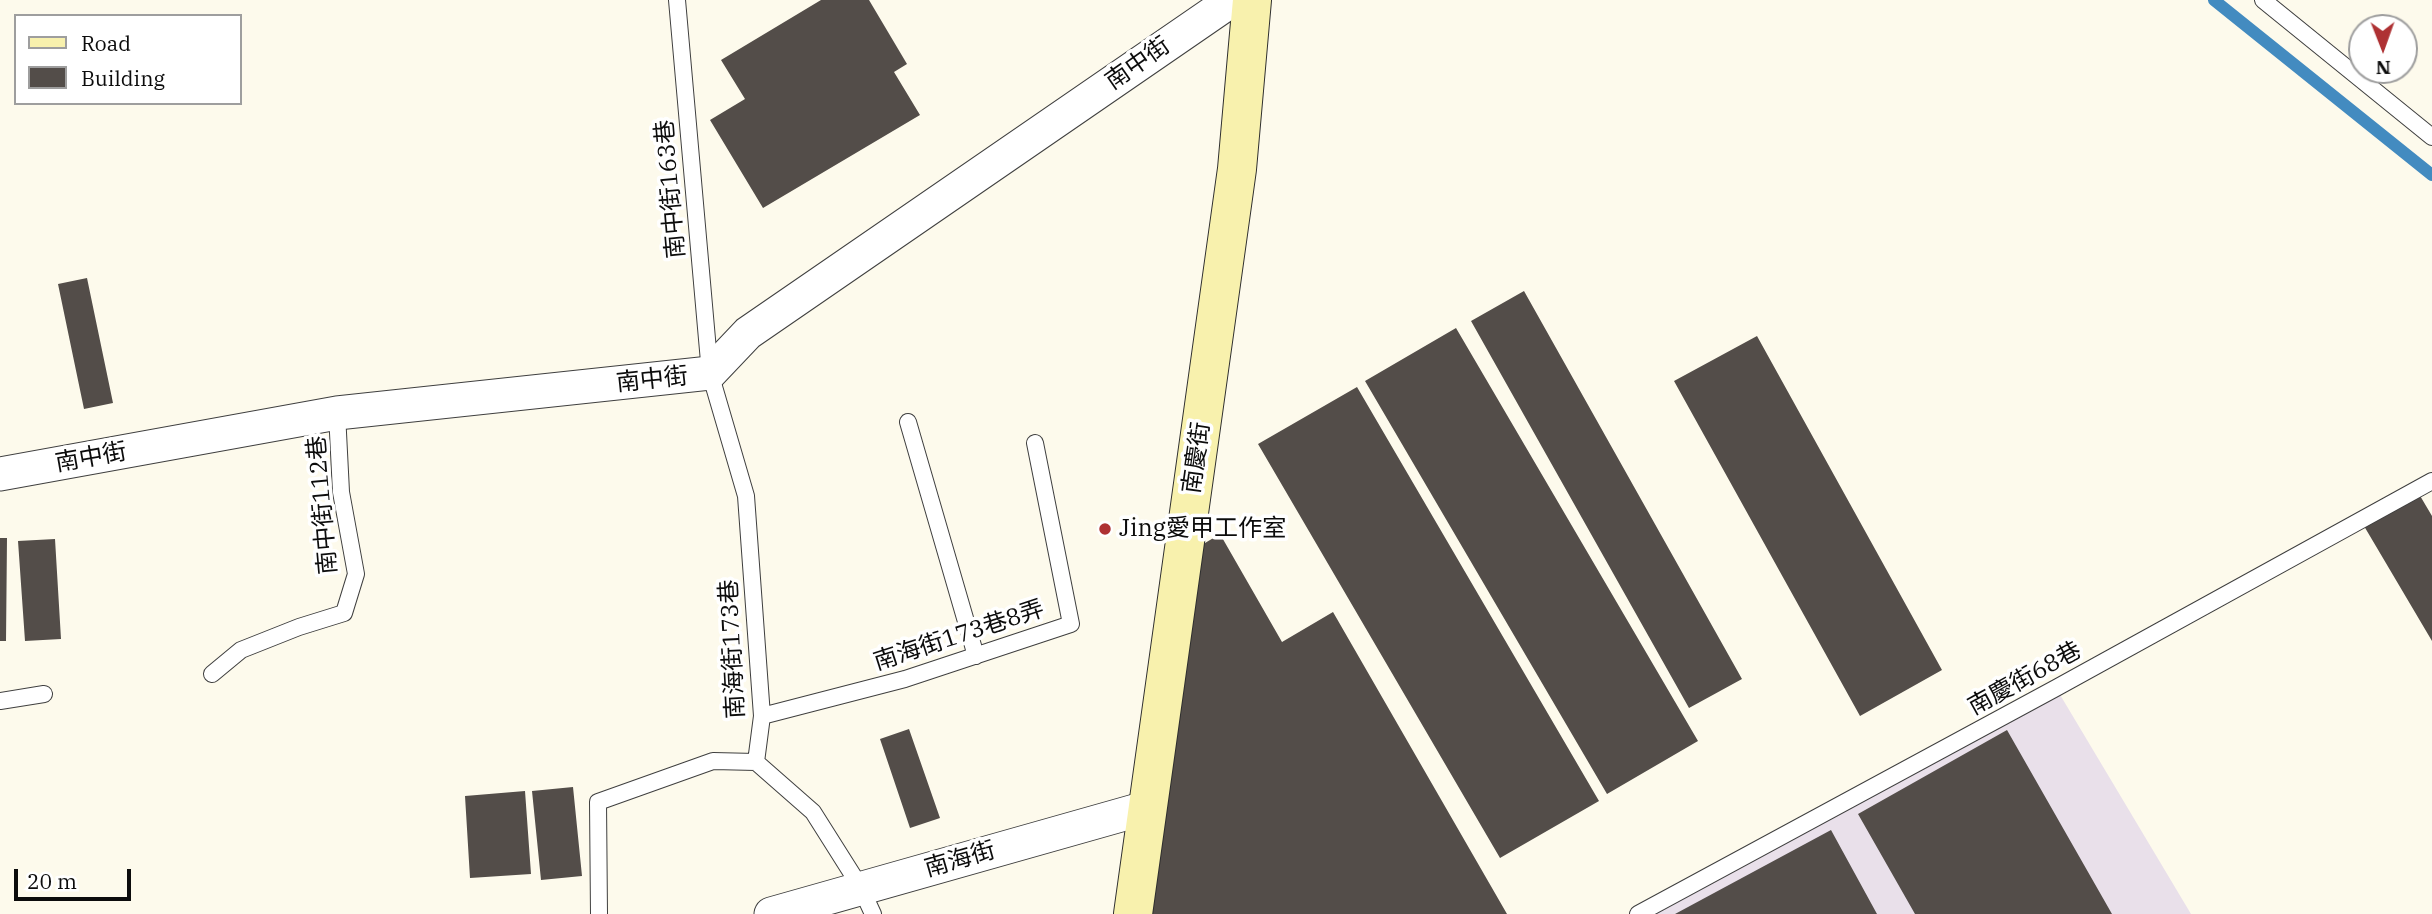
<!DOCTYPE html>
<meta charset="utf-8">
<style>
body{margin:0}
#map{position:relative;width:2432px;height:914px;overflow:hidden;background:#fdfaec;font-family:"IBM Plex Serif",serif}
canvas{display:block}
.legend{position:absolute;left:14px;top:14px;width:228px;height:91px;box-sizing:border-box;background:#fff;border:2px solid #9e9e9e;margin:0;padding:9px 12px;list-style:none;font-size:21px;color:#0c0c0c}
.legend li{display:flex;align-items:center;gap:14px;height:35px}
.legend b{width:35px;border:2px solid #9e9e9e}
.north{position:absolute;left:2348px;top:14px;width:70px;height:70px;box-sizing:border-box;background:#fff;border:2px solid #9e9e9e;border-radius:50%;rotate:179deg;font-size:19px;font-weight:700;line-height:28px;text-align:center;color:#0c0c0c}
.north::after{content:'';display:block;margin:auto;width:24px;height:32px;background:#ae3133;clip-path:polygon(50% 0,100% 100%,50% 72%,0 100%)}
.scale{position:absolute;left:14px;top:869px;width:117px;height:32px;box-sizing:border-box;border:4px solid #0c0c0c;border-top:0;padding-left:9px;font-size:21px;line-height:24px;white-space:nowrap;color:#0c0c0c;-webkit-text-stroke:5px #fff;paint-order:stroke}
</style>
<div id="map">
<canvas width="2432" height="914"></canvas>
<ul class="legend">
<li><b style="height:9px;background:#f8f1ad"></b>Road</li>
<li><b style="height:19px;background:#534d49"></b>Building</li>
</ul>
<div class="north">N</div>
<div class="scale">20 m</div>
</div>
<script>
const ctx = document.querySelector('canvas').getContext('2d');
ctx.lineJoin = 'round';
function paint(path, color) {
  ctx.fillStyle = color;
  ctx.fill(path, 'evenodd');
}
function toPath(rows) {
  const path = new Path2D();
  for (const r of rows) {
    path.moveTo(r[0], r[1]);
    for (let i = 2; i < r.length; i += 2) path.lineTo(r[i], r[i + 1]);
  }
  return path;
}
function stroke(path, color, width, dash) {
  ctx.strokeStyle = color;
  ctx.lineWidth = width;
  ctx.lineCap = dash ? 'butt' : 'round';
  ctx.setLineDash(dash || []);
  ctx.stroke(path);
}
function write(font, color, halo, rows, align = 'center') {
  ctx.font = font + ' "IBM Plex Serif","Noto Sans TC",serif';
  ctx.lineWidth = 7;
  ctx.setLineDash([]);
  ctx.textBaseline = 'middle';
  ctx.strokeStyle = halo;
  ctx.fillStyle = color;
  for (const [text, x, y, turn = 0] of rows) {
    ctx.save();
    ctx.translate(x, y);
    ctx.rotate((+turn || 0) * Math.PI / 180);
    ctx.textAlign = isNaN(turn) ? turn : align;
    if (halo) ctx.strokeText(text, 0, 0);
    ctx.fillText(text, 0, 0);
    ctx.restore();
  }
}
paint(toPath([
 [2056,688,2191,914,1638,914]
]), '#e9e0ea');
stroke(toPath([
 [2214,0,2432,175]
]), '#438bc0', 12);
paint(toPath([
 [821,0,869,0,907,64,894,72,920,115,763,208,710,120,745,99,721,60],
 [87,278,113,403,84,409,58,284],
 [1524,291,1742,679,1689,708,1471,321],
 [1456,328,1698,741,1607,794,1365,381],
 [1757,336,1942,670,1860,716,1674,381],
 [1357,387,1599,801,1500,858,1258,444],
 [2419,494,2432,516,2432,641,2364,526],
 [1220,534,1282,642,1333,612,1507,914,1152,914,1200,546],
 [0,538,7,538,6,641,0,641],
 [55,539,61,639,25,641,18,541],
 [909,729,940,818,910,828,880,739],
 [2007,730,2112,914,1915,914,1858,814],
 [573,787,582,876,541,880,532,791],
 [525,791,531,874,470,878,465,796],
 [1831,830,1877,914,1675,914]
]), '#534d49');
const lane = toPath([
 [677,0,710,373,746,496,762,716,756,762,813,812,861,888,873,914],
 [2263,0,2432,137],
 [908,422,976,656],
 [212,674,241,650,299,627,344,613,356,574,341,492,337,413],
 [0,701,44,694],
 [762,716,905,679,1071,624,1035,443],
 [599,914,598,802,713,761,756,762],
 [1638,914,2056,688,2432,481]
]);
const street = toPath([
 [0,474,337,413,710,373,748,333,1232,0],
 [771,914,1149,807]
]);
const secondary = toPath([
 [1133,914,1237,169,1252,0]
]);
stroke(lane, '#3f3f3f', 18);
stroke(street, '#3f3f3f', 35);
stroke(secondary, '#2e2e2e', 40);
stroke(lane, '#fff', 16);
stroke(street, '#fff', 33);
stroke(secondary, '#f8f1ad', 38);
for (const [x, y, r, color] of [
 [1105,529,7,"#ae3133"]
]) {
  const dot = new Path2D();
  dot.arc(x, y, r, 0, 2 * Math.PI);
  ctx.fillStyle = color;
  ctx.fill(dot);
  stroke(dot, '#fff', 2.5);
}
write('24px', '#0c0c0c', '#fff', [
 ["南中街",1138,64,-35],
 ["南中街163巷",671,189,-95],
 ["南中街",652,380,-6],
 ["南中街",91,458,-10],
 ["南慶街",1197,458,-82],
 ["南中街112巷",323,505,-95],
 ["南海街173巷8弄",959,636,-18],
 ["南海街173巷",733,649,-93],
 ["南慶街68巷",2025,679,-29],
 ["南海街",960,860,-16]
]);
write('24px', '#0c0c0c', '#fff', [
 ["Jing愛甲工作室",1119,529]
], 'left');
</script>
